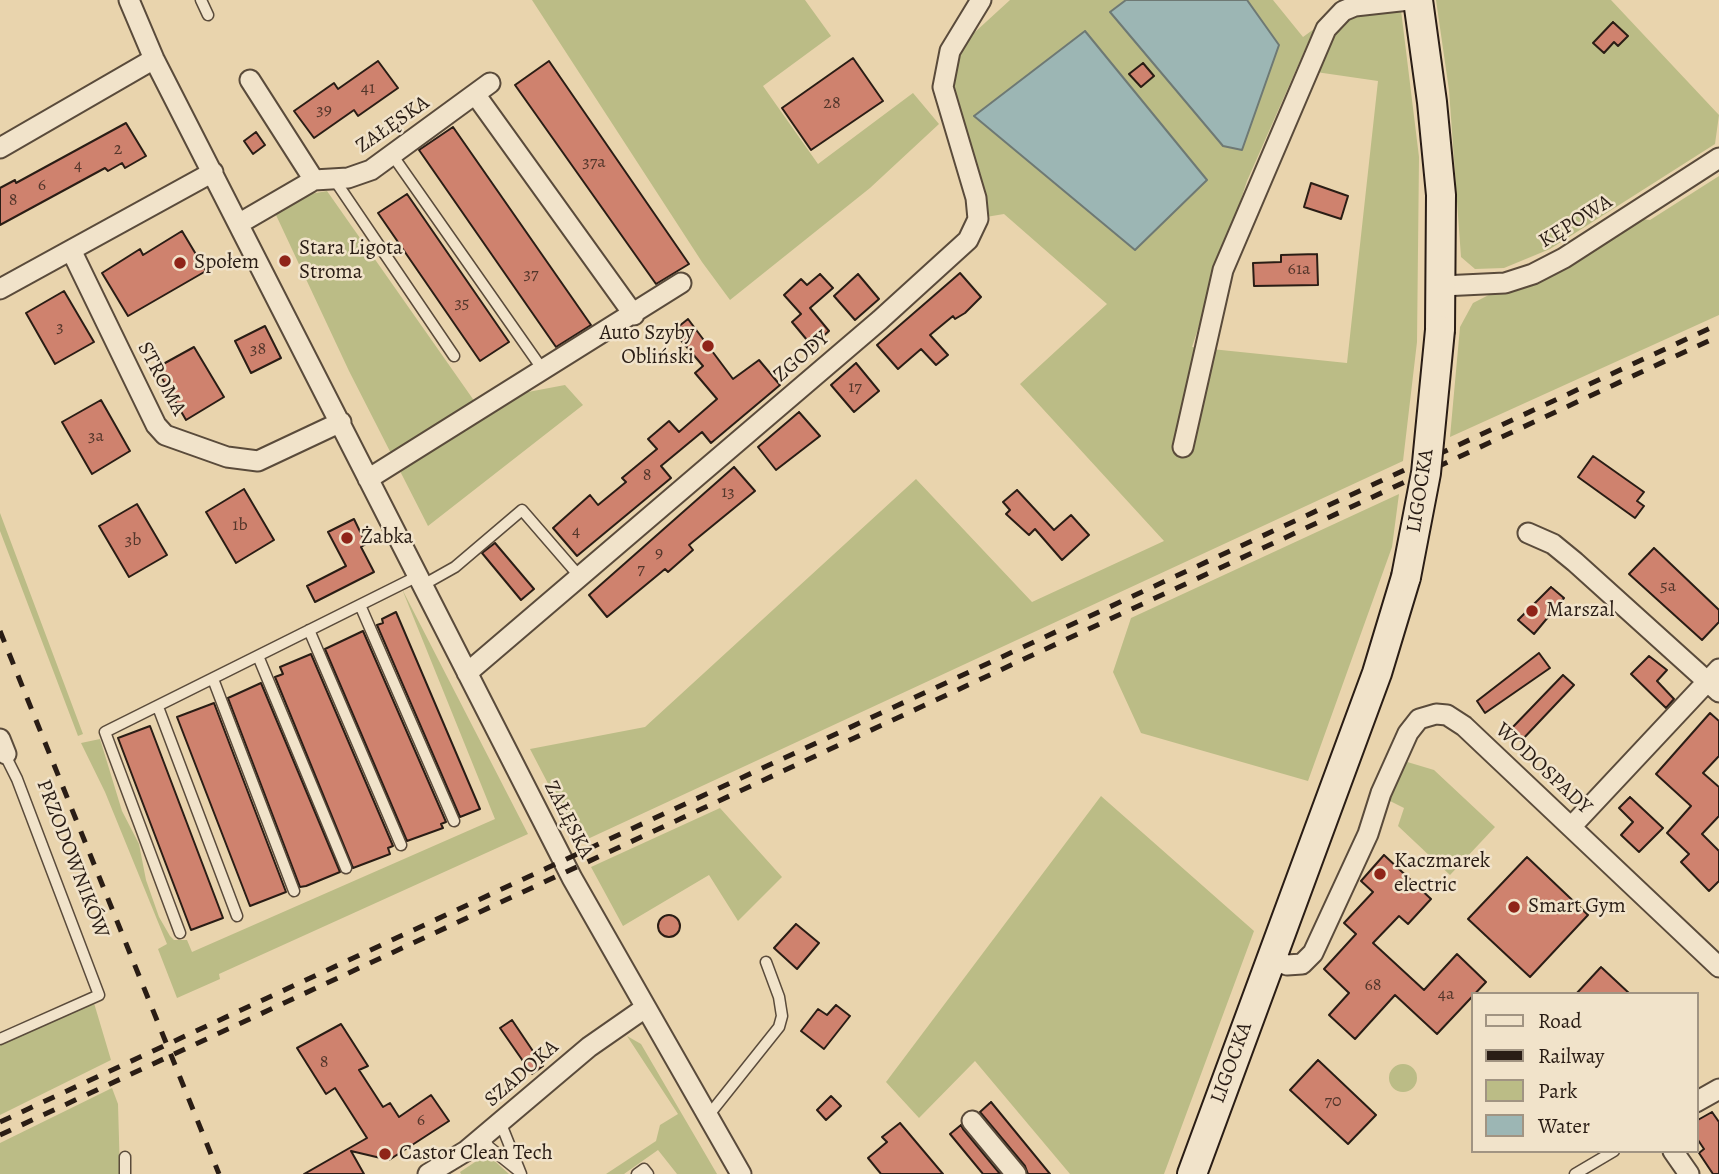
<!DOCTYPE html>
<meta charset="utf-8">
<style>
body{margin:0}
#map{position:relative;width:1719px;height:1174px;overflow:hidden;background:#e9d4ad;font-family:Alegreya,serif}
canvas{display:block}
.legend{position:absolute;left:1471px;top:992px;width:228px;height:161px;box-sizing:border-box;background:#f1e3ca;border:2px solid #a19482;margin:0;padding:9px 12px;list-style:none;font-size:21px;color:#2a1d15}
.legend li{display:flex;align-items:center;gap:14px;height:35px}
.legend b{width:35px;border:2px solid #a19482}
</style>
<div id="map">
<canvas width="1719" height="1174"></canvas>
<ul class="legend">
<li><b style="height:9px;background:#f1e3ca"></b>Road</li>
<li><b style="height:9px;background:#2a1d15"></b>Railway</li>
<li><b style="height:19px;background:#bbbc86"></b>Park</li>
<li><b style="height:19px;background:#9cb6b4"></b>Water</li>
</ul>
</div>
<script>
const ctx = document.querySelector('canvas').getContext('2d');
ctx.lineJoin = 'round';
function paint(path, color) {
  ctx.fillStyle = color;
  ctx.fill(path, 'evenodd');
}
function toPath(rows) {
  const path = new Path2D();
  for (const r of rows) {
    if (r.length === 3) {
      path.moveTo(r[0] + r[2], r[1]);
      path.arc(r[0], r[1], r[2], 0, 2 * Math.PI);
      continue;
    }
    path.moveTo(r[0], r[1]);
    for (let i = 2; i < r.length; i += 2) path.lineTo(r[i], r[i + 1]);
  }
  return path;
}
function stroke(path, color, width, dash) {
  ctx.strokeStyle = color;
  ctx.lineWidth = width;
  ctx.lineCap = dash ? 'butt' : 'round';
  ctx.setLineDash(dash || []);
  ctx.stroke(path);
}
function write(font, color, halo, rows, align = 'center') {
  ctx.font = font + ' Alegreya,serif';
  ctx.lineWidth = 5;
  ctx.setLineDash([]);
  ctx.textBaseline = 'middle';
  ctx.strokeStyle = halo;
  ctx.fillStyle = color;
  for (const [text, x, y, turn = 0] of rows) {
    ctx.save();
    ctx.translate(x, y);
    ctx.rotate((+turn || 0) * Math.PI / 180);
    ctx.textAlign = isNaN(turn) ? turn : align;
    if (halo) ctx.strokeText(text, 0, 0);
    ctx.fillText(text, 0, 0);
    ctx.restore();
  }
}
paint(toPath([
 [532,0,805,0,831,36,763,86,818,164,913,93,939,124,870,188,730,300,702,262],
 [1010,0,1273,0,1303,37,1314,29,1247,181,1192,347,1347,363,1378,81,1316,72,1339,28,1351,13,1401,10,1419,157,1417,342,1403,461,579,843,530,749,645,727,916,479,1032,602,1164,541,1020,384,1107,304,1004,214,986,217,952,93,963,43],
 [1436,0,1611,0,1719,115,1715,144,1550,249,1504,268,1475,269,1461,257,1449,90],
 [1719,176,1719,315,1450,437,1460,327,1473,303,1639,219,1650,220],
 [327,191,475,402,565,385,583,405,428,526,349,371,276,215,305,195],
 [1399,494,1392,547,1308,781,1141,733,1113,672,1131,618],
 [0,513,83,734,78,736,0,531],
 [402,589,528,834,219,974,220,979,177,998,158,949,167,944,105,792,81,743,100,739,122,811,139,844,146,880,159,917,170,936,174,940,187,940,192,952,495,819],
 [1404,761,1434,770,1495,827,1450,875,1398,826,1404,808,1388,800],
 [1101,796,1254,931,1164,1174,1070,1174,975,1061,919,1118,886,1082],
 [720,808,782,877,738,921,709,875,623,926,591,867],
 [94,1003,111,1060,0,1115,0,1045],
 [627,1036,641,1044,717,1174,677,1174,658,1150,624,1174,606,1174,656,1141,660,1125,678,1114],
 [1403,1078,14],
 [112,1088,118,1104,120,1174,0,1174,0,1143],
 [487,1154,509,1174,461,1174,460,1172]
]), '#bbbc86');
const water = toPath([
 [1126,0,1247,0,1279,45,1242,150,1223,146,1110,12,1126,0],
 [1085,31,1207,180,1135,250,974,116,1085,31]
]);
paint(water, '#9cb6b4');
stroke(water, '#6e7974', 2);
const building = toPath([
 [1613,22,1628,36,1618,46,1614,42,1604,53,1593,43,1613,22],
 [853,58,883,101,811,150,782,108,853,58],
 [378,61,398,88,358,116,354,110,314,138,294,111,334,83,338,89,378,61],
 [549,61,689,264,656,284,515,85,549,61],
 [1143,63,1154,76,1141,87,1129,74,1143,63],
 [126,123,146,156,125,168,122,163,108,171,105,168,0,225,0,188,15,180,16,183,126,123],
 [453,127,591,325,556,347,419,150,453,127],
 [256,132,265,145,253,154,244,141,256,132],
 [1311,183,1348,196,1341,219,1304,207,1311,183],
 [407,194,509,342,480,361,378,213,407,194],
 [182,231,206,271,128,316,102,273,140,249,143,255,182,231],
 [1317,254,1318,285,1254,286,1253,263,1281,262,1281,255,1317,254],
 [960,273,981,297,965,313,955,319,953,316,930,335,948,355,936,365,921,349,898,369,877,345,960,273],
 [820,274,833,288,810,308,829,331,812,346,792,322,801,314,784,295,801,279,807,285,820,274],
 [858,274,879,299,855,320,834,296,858,274],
 [64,291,94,342,55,364,26,313,64,291],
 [688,319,733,379,759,360,780,385,711,443,702,432,661,466,671,478,577,556,553,528,590,495,598,505,626,482,622,478,657,449,648,439,669,421,679,432,717,399,695,373,703,366,673,331,688,319],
 [265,326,281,358,251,373,235,341,265,326],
 [194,347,224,397,186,420,156,368,194,347],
 [856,363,879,391,854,412,831,385,856,363],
 [101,400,130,451,92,474,62,422,101,400],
 [799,412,820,436,776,470,758,447,799,412],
 [1593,456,1644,492,1637,501,1644,506,1635,518,1578,477,1593,456],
 [734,467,755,491,689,545,693,550,668,572,665,569,607,617,589,595,734,467],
 [244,489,274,540,236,563,206,512,244,489],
 [1017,490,1054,530,1071,515,1089,535,1062,560,1035,529,1029,535,1006,514,1010,510,1003,502,1017,490],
 [137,504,167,555,129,577,99,526,137,504],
 [354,519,366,544,361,547,374,572,315,602,307,586,346,566,328,532,354,519],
 [495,543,534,589,521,600,482,553,495,543],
 [1654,548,1719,610,1719,622,1702,640,1629,574,1654,548],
 [1551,587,1564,598,1534,634,1518,620,1551,587],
 [396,612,480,809,460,817,377,625,383,623,382,619,396,612],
 [363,631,446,822,441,824,443,828,407,841,325,649,363,631],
 [1539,653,1550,668,1485,713,1477,701,1539,653],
 [311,654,393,846,388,848,390,854,353,868,275,677,283,674,280,667,311,654],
 [1649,656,1667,670,1657,681,1674,699,1666,708,1631,674,1649,656],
 [1563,675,1574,685,1521,741,1510,730,1563,675],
 [261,683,340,872,306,886,300,887,228,698,261,683],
 [214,703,286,892,250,906,177,717,214,703],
 [1710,713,1719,721,1719,756,1703,773,1719,787,1719,816,1702,834,1719,851,1719,881,1709,891,1681,862,1689,854,1667,833,1691,806,1656,774,1710,713],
 [150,726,223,918,191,930,118,738,150,726],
 [1630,797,1663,828,1639,852,1621,835,1633,822,1619,808,1630,797],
 [1384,855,1431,899,1408,924,1399,916,1373,943,1424,990,1457,954,1486,982,1437,1034,1395,995,1355,1039,1329,1015,1349,993,1324,969,1356,934,1344,923,1373,892,1361,881,1384,855],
 [1527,857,1588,915,1530,977,1468,919,1527,857],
 [669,926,11],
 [796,924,819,943,797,969,774,948,796,924],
 [1601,967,1630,994,1576,994,1601,967],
 [836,1005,850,1016,824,1049,801,1031,818,1009,827,1015,836,1005],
 [512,1020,543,1066,532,1074,500,1028,512,1020],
 [341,1024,368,1066,359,1070,383,1107,390,1103,399,1117,431,1095,449,1121,389,1160,351,1151,364,1174,304,1174,367,1138,335,1088,326,1094,297,1048,341,1024],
 [1318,1060,1376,1115,1348,1144,1290,1090,1318,1060],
 [831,1096,841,1106,826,1120,817,1110,831,1096],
 [991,1102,1050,1174,1028,1174,1025,1166,980,1112,991,1102],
 [1712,1112,1719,1122,1719,1174,1713,1174,1699,1153,1704,1149,1696,1137,1696,1121,1712,1112],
 [900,1123,943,1174,881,1174,868,1158,887,1142,882,1137,900,1123],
 [961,1125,963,1129,1000,1174,983,1174,950,1134,961,1125]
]);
paint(building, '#cf826e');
stroke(building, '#2a1d15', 2);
const lane = toPath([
 [201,0,208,15],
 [393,156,543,370],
 [334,179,454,356],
 [423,585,455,567,522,510,580,577],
 [360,605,454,821],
 [309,630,401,845],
 [258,656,346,868],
 [213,679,294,891],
 [158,707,237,916],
 [180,933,105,732,418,576],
 [0,1039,99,995,17,779,4,753],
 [708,1116,779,1027,782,1016,779,997,766,962],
 [501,1124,521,1174],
 [483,1138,489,1147,520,1172],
 [125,1157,125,1174],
 [637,1174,644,1169,648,1174],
 [1575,1174,1614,1151]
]);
const street = toPath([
 [129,0,154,59,572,878,741,1174],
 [250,80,314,180],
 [475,94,634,315],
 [0,148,154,59],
 [240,223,314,180,348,178,371,170,490,83],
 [71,250,156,425,165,435,227,457,258,461,341,422],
 [1442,286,1505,283,1533,274,1564,258,1719,158],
 [0,289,213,172],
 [1183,447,1223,270,1326,29,1343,11,1355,6,1409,0],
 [368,479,681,283],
 [1528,533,1553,544,1575,562,1719,692],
 [467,673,880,320,968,240,978,219,976,198,943,87,950,51,981,0],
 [0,739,6,754],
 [1571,827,1719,669],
 [1270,959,1287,965,1302,964,1313,953,1368,834,1381,793,1408,733,1419,719,1436,714,1447,715,1464,726,1719,967],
 [1696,1102,1719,1089],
 [972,1121,1016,1174],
 [1673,1151,1689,1174],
 [428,1174,466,1151,589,1047,645,1008]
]);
const secondary = toPath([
 [1418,0,1432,102,1441,195,1440,330],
 [1192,1174,1377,673,1406,577]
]);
stroke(lane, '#5a4b3b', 13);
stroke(street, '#5a4b3b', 23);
stroke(secondary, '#2a1d15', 32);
stroke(lane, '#f1e3ca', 10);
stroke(street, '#f1e3ca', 19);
stroke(secondary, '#f1e3ca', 28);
stroke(toPath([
 [0,631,219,1174],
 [0,1122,1719,324],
 [0,1135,1719,336]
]), '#2a1d15', 5, [12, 12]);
const secondaryBridge = toPath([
 [1406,577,1426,473,1440,330]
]);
stroke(secondaryBridge, '#2a1d15', 32, []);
stroke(secondaryBridge, '#f1e3ca', 28);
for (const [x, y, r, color] of [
 [285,261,7,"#8f2418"],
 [180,263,7,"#8f2418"],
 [708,346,7,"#8f2418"],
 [347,538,7,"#8f2418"],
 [1532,611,7,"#8f2418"],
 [1380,874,7,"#8f2418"],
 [1514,907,7,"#8f2418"],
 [385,1154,7,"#8f2418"]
]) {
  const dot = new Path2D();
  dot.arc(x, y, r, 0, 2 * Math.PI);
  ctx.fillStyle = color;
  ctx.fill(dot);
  stroke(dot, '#f1e3ca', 2.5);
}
write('18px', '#53362b', null, [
 ["41",368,89],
 ["28",832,104],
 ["39",324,111],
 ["2",118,150],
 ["37a",594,163],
 ["4",78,166],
 ["6",42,186],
 ["8",13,201],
 ["61a",1299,270],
 ["37",531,275],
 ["35",462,304],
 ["3",60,328],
 ["38",258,350],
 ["17",855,388],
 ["3a",96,437],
 ["8",647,476],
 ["13",728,493],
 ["1b",240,526],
 ["4",576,532],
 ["3b",133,541],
 ["9",659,554],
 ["7",641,570],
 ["5a",1668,587],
 ["68",1373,986],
 ["4a",1446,995],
 ["8",324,1063],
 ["70",1333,1102],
 ["6",421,1121]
]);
write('21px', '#2a1d15', '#f1e3ca', [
 ["ZAŁĘSKA",393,125,-35],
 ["KĘPOWA",1576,222,-32],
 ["ZGODY",802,357,-41],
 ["STROMA",161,379,62],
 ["LIGOCKA",1421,491,-81],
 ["WODOSPADY",1543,769,43],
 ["ZAŁĘSKA",568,820,63],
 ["PRZODOWNIKÓW",72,859,69],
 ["LIGOCKA",1232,1063,-70],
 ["SZADOKA",522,1074,-41]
]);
write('21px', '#2a1d15', '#f1e3ca', [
 ["Stara Ligota",299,249],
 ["Stroma",299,273],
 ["Społem",194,263],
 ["Auto Szyby",694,334,"right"],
 ["Obliński",694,358,"right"],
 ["Żabka",361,538],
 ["Marszal",1546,611],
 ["Kaczmarek",1394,862],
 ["electric",1394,886],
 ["Smart Gym",1528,907],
 ["Castor Clean Tech",399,1154]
], 'left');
</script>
